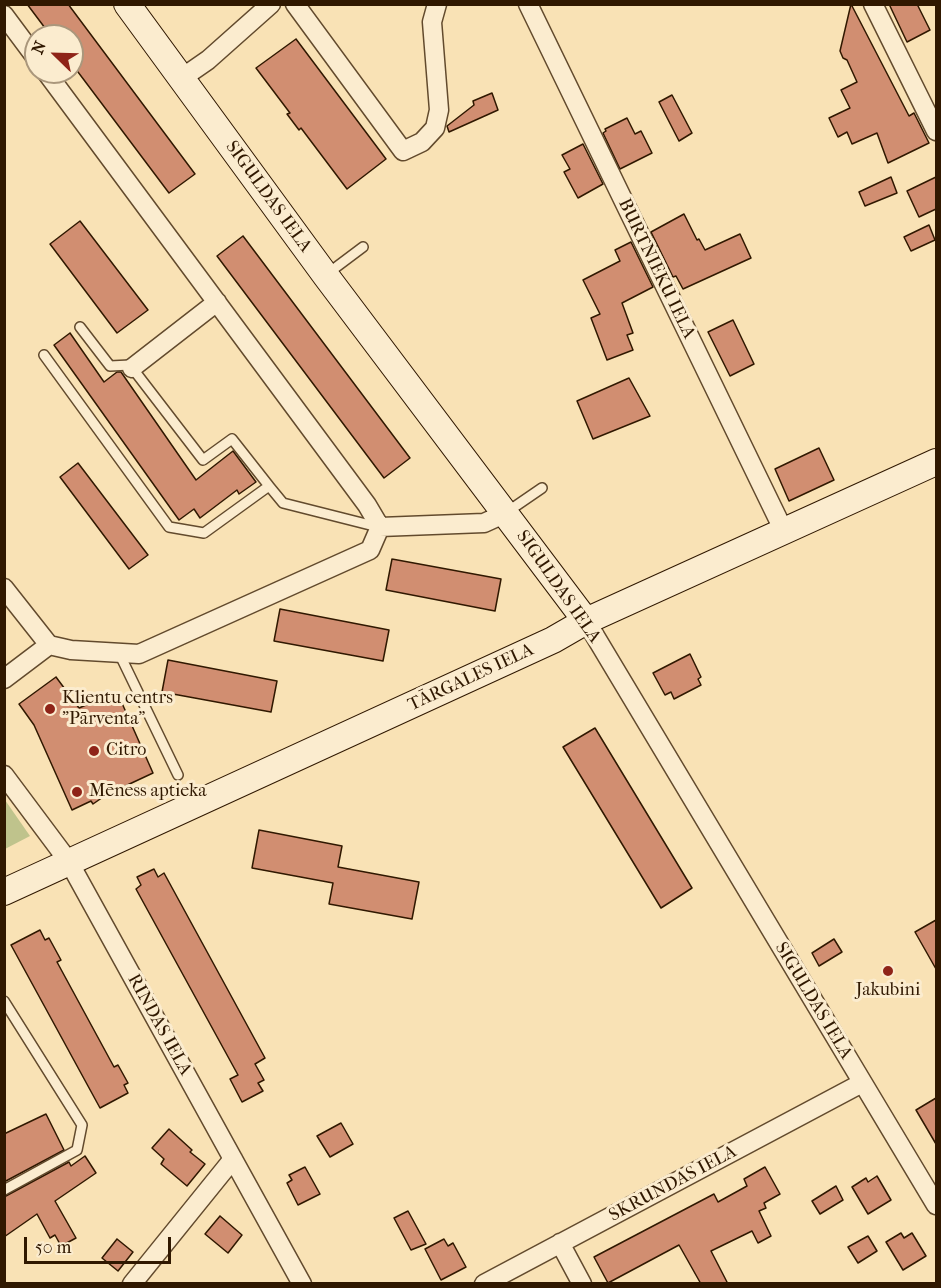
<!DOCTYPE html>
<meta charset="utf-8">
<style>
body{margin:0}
#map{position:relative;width:941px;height:1288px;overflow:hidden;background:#f9e2b5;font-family:"IM FELL French Canon",serif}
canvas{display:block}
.frame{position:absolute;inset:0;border:6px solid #301800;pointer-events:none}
.north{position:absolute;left:24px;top:24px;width:60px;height:60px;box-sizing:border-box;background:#fbeccf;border:2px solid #aa977c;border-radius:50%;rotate:293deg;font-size:16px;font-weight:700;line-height:24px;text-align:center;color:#301800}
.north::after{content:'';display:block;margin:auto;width:21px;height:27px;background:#8f2418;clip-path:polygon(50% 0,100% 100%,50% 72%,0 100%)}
.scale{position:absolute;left:24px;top:1237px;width:147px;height:27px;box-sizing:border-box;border:3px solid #301800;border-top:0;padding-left:8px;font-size:18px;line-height:21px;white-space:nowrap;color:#301800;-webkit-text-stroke:4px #fbeccf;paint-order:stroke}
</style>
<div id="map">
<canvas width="941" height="1288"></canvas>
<div class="frame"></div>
<div class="north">N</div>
<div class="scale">50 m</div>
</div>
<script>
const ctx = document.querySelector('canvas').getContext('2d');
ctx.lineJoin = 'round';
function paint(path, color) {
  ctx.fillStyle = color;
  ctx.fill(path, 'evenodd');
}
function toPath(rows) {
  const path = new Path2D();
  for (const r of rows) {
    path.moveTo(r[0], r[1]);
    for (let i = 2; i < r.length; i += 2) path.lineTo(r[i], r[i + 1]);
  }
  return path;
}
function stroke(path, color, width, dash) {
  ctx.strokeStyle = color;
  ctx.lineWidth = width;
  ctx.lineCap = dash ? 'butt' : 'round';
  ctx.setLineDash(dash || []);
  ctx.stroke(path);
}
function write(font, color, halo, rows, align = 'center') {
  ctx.font = font + ' "IM FELL French Canon",serif';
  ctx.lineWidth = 6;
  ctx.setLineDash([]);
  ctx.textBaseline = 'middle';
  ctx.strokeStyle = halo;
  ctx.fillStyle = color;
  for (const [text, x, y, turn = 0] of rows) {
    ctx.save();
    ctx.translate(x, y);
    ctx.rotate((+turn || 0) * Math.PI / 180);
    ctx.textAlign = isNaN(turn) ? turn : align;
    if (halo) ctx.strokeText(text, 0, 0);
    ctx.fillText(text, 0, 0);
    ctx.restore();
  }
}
paint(toPath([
 [5,800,30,836,5,849,4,849]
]), '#bfc38c');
const building = toPath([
 [27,4,68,4,195,174,169,193,72,64,72,36,51,36,27,4],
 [851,4,909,116,914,113,929,143,888,163,877,133,852,144,847,132,838,137,829,118,850,108,841,90,857,82,847,60,843,58,840,51,851,4],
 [889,4,917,4,930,30,907,42,889,4],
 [296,39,386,159,347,189,301,128,299,130,287,114,290,113,256,68,296,39],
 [492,93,498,110,449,132,447,126,474,105,473,101,492,93],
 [672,95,692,133,679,141,659,102,672,95],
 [627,118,635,134,641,131,652,153,620,169,603,133,606,131,605,129,627,118],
 [583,144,603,184,578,198,564,172,570,169,562,155,583,144],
 [891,177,897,193,865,206,859,192,891,177],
 [936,177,936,209,919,217,907,191,936,177],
 [684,214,697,240,699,239,705,250,740,234,751,258,683,289,676,276,673,277,651,232,684,214],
 [80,221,148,310,117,333,50,244,80,221],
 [929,225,935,240,911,251,904,237,929,225],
 [243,236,410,458,384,478,217,256,243,236],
 [631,242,653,287,622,303,633,333,627,335,633,350,607,360,591,318,600,314,583,280,620,261,615,250,631,242],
 [733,320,754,364,730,376,708,332,733,320],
 [70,333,104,382,117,372,121,372,196,480,233,451,256,482,239,494,237,490,200,518,194,509,179,520,54,345,70,333],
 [629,378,650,416,593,439,577,401,629,378],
 [819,448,834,480,789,501,775,469,819,448],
 [78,463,148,555,129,569,60,477,78,463],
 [392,559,501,579,495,611,386,590,392,559],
 [280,609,389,630,383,661,274,641,280,609],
 [690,654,701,677,698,679,701,685,674,699,671,692,665,695,653,673,690,654],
 [168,660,277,681,271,712,162,692,168,660],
 [56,677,79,708,117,692,153,773,106,795,93,804,91,801,72,810,34,725,19,704,56,677],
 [595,728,692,888,661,908,563,747,595,728],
 [259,830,342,846,338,867,419,882,412,919,329,904,333,883,252,868,259,830],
 [154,869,158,877,164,873,265,1058,255,1064,264,1080,258,1083,263,1091,242,1102,230,1079,238,1075,136,889,141,885,137,877,154,869],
 [936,920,936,969,915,932,936,920],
 [40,930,45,940,49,938,61,960,57,962,114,1067,118,1065,128,1083,124,1085,128,1093,100,1108,11,945,40,930],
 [834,939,842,952,819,966,812,953,834,939],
 [936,1098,936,1144,916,1110,936,1098],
 [46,1114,64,1150,4,1182,4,1134,46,1114],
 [341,1123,353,1144,330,1157,317,1136,341,1123],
 [169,1129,192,1150,190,1152,205,1164,187,1186,161,1164,164,1159,152,1148,169,1129],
 [85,1156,96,1173,55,1201,76,1238,61,1246,55,1235,50,1238,37,1214,4,1237,4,1197,69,1162,71,1166,85,1156],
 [305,1167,320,1194,298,1205,287,1183,292,1180,289,1175,305,1167],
 [765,1167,780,1194,764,1203,766,1208,759,1211,771,1236,758,1243,752,1231,711,1251,728,1284,701,1284,679,1245,608,1283,594,1257,714,1194,718,1202,747,1186,744,1179,765,1167],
 [877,1176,891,1200,868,1214,852,1187,866,1178,868,1182,877,1176],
 [836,1186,843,1200,820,1214,812,1201,836,1186],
 [408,1211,426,1244,411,1250,394,1218,408,1211],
 [220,1216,242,1235,228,1253,205,1234,220,1216],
 [901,1233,904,1238,912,1233,926,1256,903,1270,886,1242,901,1233],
 [868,1236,877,1251,858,1263,848,1247,868,1236],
 [117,1239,133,1252,118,1271,102,1258,117,1239],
 [444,1239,448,1246,453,1243,466,1267,441,1280,425,1249,444,1239]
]);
paint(building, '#d18e71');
stroke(building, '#301800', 1.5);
const lane = toPath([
 [327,274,363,247],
 [80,327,110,366,130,365,203,460,232,439,269,486],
 [44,355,169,527,204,533,269,486,283,503,378,527],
 [507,512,542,488],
 [119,653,178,775],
 [4,1001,82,1125,77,1150,4,1190]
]);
const street = toPath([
 [295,4,403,151,422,142,435,128,439,110,432,22,437,4],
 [528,4,779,521,782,534],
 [873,4,936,131],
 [4,15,36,58],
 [46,72,367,505,380,527,484,523,506,513],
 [182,78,208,60,271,4],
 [132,368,217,302],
 [4,588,49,645,71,650,139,654,370,550,380,527],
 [586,621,936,1205],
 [4,679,49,645],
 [4,775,69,862,302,1284],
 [560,1243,582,1284],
 [132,1284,233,1159],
 [484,1284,862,1083]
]);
const secondary = toPath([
 [127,4,326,276,586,621],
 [4,892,553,640,586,621,936,462]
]);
stroke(lane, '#624a2d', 12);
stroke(street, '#624a2d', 21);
stroke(secondary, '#301800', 28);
stroke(lane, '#fbeccf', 9);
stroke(street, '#fbeccf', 18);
stroke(secondary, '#fbeccf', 26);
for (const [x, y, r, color] of [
 [50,709,6,"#8f2418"],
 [94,751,6,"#8f2418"],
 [77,792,6,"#8f2418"],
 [888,971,6,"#8f2418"]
]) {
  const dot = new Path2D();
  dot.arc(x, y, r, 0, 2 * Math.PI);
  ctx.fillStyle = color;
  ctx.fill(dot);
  stroke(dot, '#fbeccf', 2);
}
write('18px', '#301800', '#fbeccf', [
 ["SIGULDAS IELA",268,197,54],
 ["BURTNIEKU IELA",656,269,64],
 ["SIGULDAS IELA",558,587,55],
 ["TĀRGALES IELA",471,678,-25],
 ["SIGULDAS IELA",813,1001,59],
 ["RINDAS IELA",159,1025,61],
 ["SKRUNDAS IELA",673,1184,-28]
]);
write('18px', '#301800', '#fbeccf', [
 ["Klientu centrs",62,699],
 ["\"Pārventa\"",62,720],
 ["Citro",106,751],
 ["Mēness aptieka",89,792],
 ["Jakubini",888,991,"center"]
], 'left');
</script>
